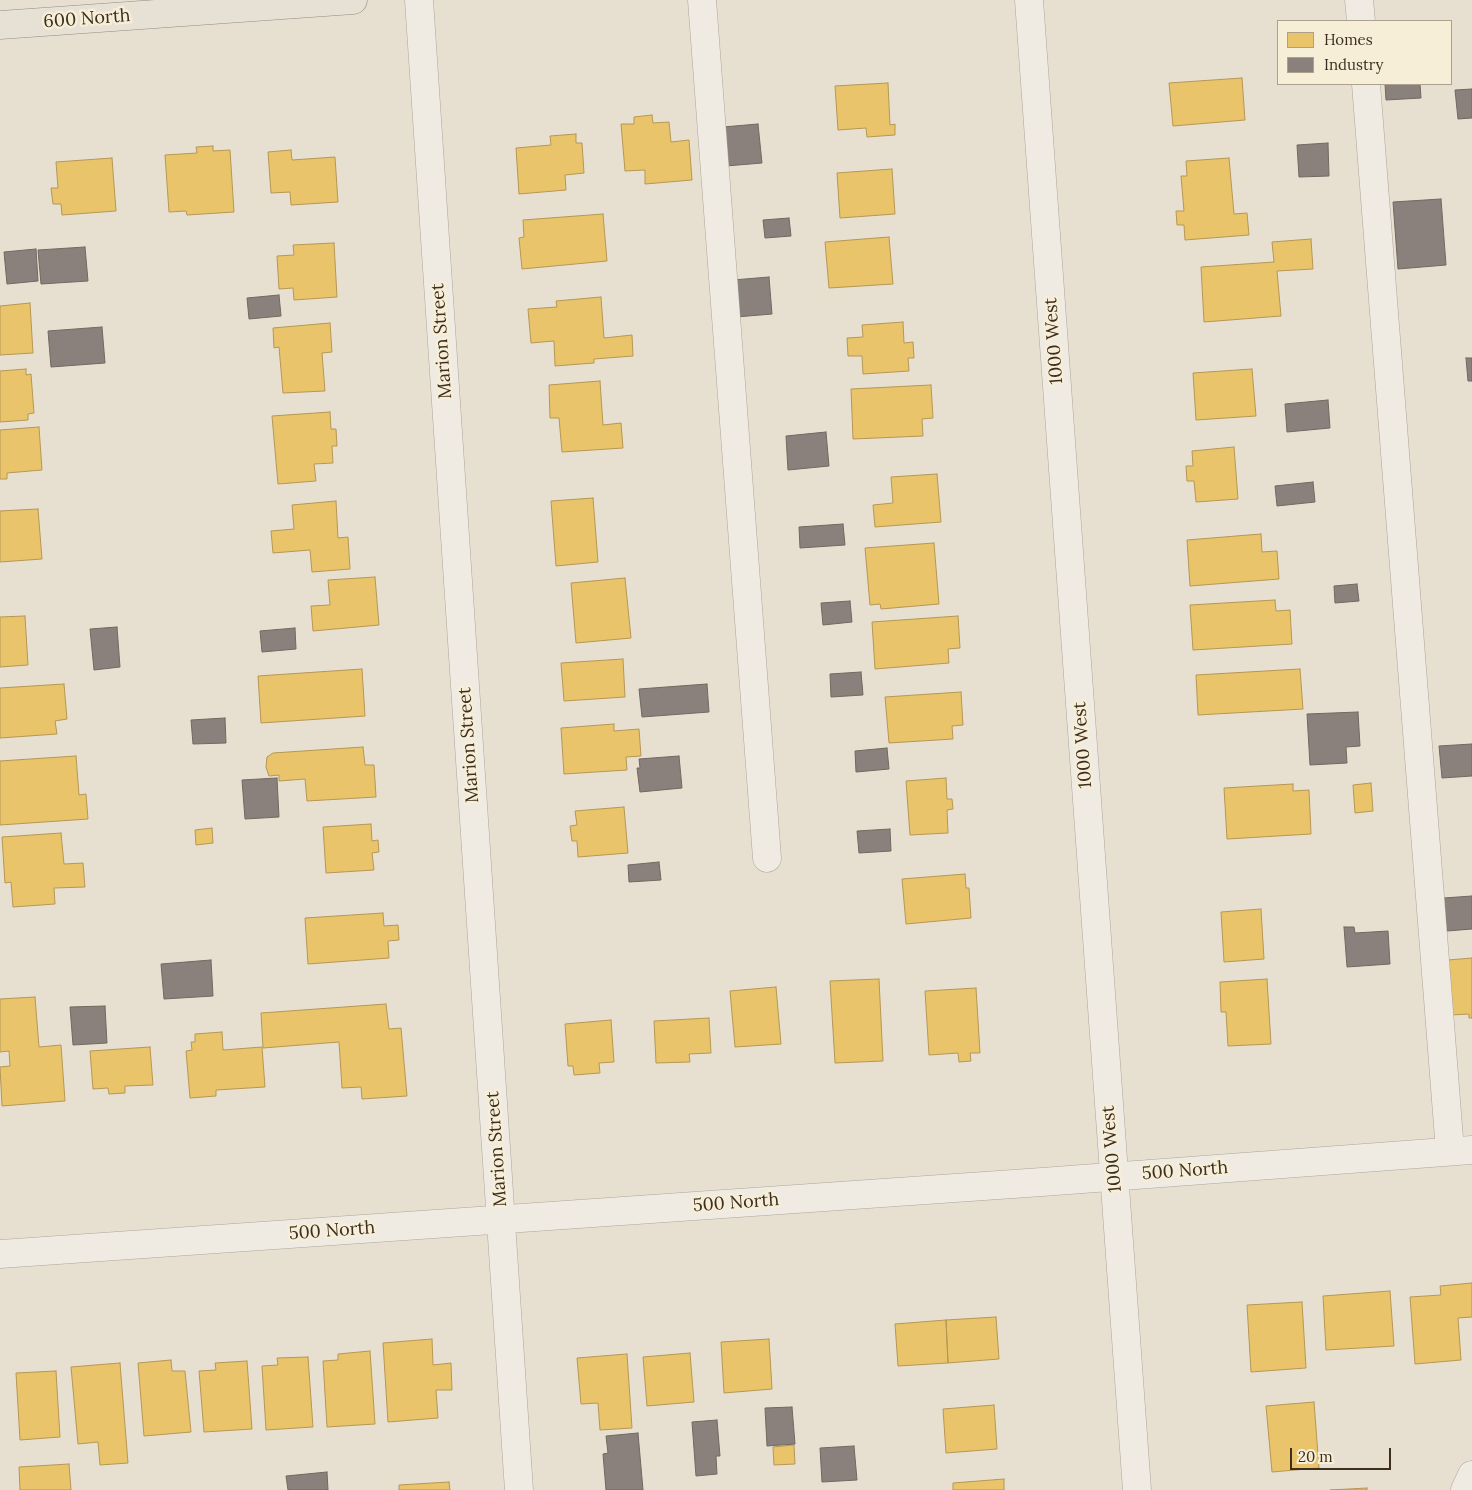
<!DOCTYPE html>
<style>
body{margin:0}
#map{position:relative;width:1472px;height:1490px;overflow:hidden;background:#e7e0d1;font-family:Lora,serif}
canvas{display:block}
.legend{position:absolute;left:1277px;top:20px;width:175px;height:65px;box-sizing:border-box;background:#f7eed8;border:1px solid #ada18e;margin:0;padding:6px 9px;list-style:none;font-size:15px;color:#3d2e20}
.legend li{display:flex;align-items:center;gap:10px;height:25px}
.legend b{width:25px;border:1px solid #ada18e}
.scale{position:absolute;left:1290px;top:1448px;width:101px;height:22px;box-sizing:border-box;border:2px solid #3d2e20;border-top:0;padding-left:6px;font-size:15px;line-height:18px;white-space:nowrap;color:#3d2e20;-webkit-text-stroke:4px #f7eed8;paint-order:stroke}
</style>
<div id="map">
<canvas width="1472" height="1490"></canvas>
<ul class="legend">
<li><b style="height:14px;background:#e9c46a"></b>Homes</li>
<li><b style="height:14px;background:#8a817c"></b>Industry</li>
</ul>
<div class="scale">20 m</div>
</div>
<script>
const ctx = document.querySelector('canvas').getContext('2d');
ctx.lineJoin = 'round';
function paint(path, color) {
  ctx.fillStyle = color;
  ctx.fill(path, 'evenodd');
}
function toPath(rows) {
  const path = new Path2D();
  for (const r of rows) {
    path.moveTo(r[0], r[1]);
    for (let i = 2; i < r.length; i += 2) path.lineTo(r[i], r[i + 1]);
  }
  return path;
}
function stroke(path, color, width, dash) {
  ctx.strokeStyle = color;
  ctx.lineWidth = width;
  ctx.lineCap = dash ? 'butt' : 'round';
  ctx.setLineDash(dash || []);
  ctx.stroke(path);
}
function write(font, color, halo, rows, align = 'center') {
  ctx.font = font + ' Lora,serif';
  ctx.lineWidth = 5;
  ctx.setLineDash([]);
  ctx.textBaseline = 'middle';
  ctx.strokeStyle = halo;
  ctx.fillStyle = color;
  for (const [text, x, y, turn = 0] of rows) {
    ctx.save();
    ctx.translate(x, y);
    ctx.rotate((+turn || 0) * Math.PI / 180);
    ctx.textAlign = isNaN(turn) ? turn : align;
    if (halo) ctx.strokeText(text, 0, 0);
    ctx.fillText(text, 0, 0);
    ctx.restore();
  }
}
const homes = toPath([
 [1242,78,1245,120,1173,126,1169,83,1242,78],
 [888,83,890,125,895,124,895,135,867,137,866,128,838,130,835,86,888,83],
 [652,115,653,123,669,122,671,142,689,140,692,180,645,184,645,170,625,171,621,124,634,124,634,117,652,115],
 [576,134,576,143,582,143,584,173,565,175,566,190,519,194,516,148,551,145,550,136,576,134],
 [213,146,213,151,230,150,234,212,187,215,186,211,169,212,165,155,197,153,196,147,213,146],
 [291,150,292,160,335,157,338,202,291,205,290,192,271,193,268,152,291,150],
 [112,158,116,211,62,215,61,204,53,204,51,188,58,188,56,162,112,158],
 [1229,158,1234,214,1247,213,1249,235,1185,240,1184,225,1177,225,1176,211,1184,211,1181,176,1187,176,1186,161,1229,158],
 [892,169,895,214,840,218,837,173,892,169],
 [603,214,607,261,522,269,519,238,524,237,523,220,603,214],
 [889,237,893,284,829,288,825,242,889,237],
 [1311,239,1313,269,1277,271,1281,316,1204,322,1201,267,1274,262,1272,242,1311,239],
 [334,243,337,297,294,300,293,288,279,289,277,256,294,255,293,245,334,243],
 [601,297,604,338,632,335,633,356,594,359,594,363,555,366,554,341,531,343,528,309,557,307,556,301,601,297],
 [30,303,33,353,0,355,0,306,30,303],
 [903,322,904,343,913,342,914,358,908,358,909,371,863,374,862,356,848,356,847,338,863,337,862,325,903,322],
 [330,323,332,352,322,353,325,391,283,393,279,347,274,348,273,328,330,323],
 [26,369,26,375,31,374,34,413,28,414,28,420,0,422,0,371,26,369],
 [1252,369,1256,416,1196,420,1193,373,1252,369],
 [600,381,603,425,621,423,623,448,562,452,559,418,550,418,549,385,600,381],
 [931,385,933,418,922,419,923,436,853,439,851,389,931,385],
 [330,412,331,429,336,429,337,446,332,446,333,463,314,464,316,481,278,484,272,416,330,412],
 [39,427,42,470,7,473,7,479,0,479,0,430,39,427],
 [1234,447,1238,499,1196,502,1194,481,1187,481,1186,466,1193,466,1192,451,1234,447],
 [937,474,941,522,875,527,873,505,893,503,891,477,937,474],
 [593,498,598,562,556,566,551,501,593,498],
 [336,501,338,538,348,537,350,569,312,572,310,550,273,553,271,531,294,529,292,505,336,501],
 [38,509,42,559,0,562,0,511,38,509],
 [1261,534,1262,552,1277,551,1279,579,1190,586,1187,540,1261,534],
 [934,543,939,604,881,609,880,604,870,605,865,548,934,543],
 [375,577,379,625,313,631,311,606,330,605,328,580,375,577],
 [625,578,631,638,576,643,571,583,625,578],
 [1275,600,1276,611,1290,610,1292,644,1193,650,1190,605,1275,600],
 [25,616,28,665,0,667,0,617,25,616],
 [958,616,960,648,948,649,949,663,875,669,872,622,958,616],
 [623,659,625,697,564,701,561,663,623,659],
 [362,669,365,716,261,723,258,676,362,669],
 [1300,669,1303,709,1198,715,1196,675,1300,669],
 [64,684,67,719,55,721,57,734,0,738,0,688,64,684],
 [961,692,963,725,952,726,953,739,889,743,885,697,961,692],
 [614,724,614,731,639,729,641,756,626,757,627,770,564,774,561,728,614,724],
 [363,747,365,765,374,765,376,797,307,801,305,779,279,781,279,775,269,776,266,767,267,757,273,753,363,747],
 [76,756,79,795,86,794,88,819,0,825,0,761,76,756],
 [946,778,947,799,952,799,953,809,947,810,948,833,910,835,906,781,946,778],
 [1371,783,1373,811,1355,813,1353,785,1371,783],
 [1293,784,1293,791,1309,790,1311,834,1227,839,1224,788,1293,784],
 [624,807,628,853,578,857,577,841,572,841,570,826,577,825,575,811,624,807],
 [371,824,372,841,378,840,379,852,372,853,374,870,326,873,323,827,371,824],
 [212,828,213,843,196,845,195,830,212,828],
 [61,833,64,864,83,863,85,887,54,888,55,904,13,907,11,882,5,883,2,837,61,833],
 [965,874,966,888,969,888,971,918,906,924,902,879,965,874],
 [1261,909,1264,959,1224,962,1221,912,1261,909],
 [383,913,384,926,398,925,399,940,388,941,389,958,308,964,305,918,383,913],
 [1472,958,1472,1018,1469,1018,1469,1014,1451,1015,1448,960,1472,958],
 [879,979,883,1061,835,1063,830,981,879,979],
 [1267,979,1271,1044,1228,1046,1226,1012,1221,1012,1220,982,1267,979],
 [776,987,781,1044,735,1047,730,991,776,987],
 [976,988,980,1053,970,1053,971,1061,959,1062,958,1053,929,1055,925,991,976,988],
 [35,997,39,1047,61,1045,65,1101,2,1106,0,1067,10,1066,9,1051,0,1052,0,999,35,997],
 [386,1004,389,1029,401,1028,407,1096,362,1099,361,1087,342,1088,339,1042,263,1048,261,1013,386,1004],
 [709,1018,711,1053,689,1054,690,1062,656,1063,654,1021,709,1018],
 [611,1020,614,1062,599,1063,600,1073,574,1075,573,1066,568,1066,565,1024,611,1020],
 [222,1032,223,1050,262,1047,265,1087,216,1090,216,1096,190,1098,186,1051,192,1050,191,1042,195,1042,195,1034,222,1032],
 [150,1047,153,1085,125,1086,125,1093,109,1094,108,1088,93,1089,90,1051,150,1047],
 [1472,1283,1472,1317,1458,1318,1461,1360,1415,1364,1410,1297,1441,1295,1440,1286,1472,1283],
 [1390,1291,1394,1346,1326,1350,1323,1296,1390,1291],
 [1302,1302,1306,1368,1251,1372,1247,1305,1302,1302],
 [996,1317,999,1359,948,1363,946,1320,996,1317],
 [946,1320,948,1363,898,1366,895,1324,946,1320],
 [432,1339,433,1365,451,1363,452,1390,436,1390,438,1418,388,1422,383,1343,432,1339],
 [769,1339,772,1389,724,1393,721,1342,769,1339],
 [370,1351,375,1424,327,1427,323,1361,338,1360,338,1354,370,1351],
 [690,1353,694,1402,647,1406,643,1357,690,1353],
 [627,1354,632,1428,600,1430,598,1403,581,1404,577,1358,627,1354],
 [308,1357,313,1427,266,1430,262,1366,278,1365,277,1358,308,1357],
 [171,1360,172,1371,185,1371,191,1432,144,1436,138,1363,171,1360],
 [247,1361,252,1429,204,1432,199,1371,216,1370,215,1363,247,1361],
 [120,1363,128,1463,100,1465,98,1442,78,1444,71,1367,120,1363],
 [56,1371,60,1437,20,1440,16,1373,56,1371],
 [1314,1402,1319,1468,1272,1472,1266,1406,1314,1402],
 [994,1405,997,1449,946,1453,943,1409,994,1405],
 [794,1445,795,1464,774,1465,773,1447,794,1445],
 [69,1464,71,1490,20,1490,19,1467,69,1464],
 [1004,1479,1004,1490,953,1490,953,1483,1004,1479],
 [449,1482,450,1490,399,1490,399,1485,449,1482],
 [1367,1488,1367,1490,1330,1490,1367,1488]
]);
paint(homes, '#e9c46a');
stroke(homes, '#b59754', 1);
const industry = toPath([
 [1385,84,1420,84,1421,98,1386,100,1385,84],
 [1472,89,1472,118,1458,119,1455,90,1472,89],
 [758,124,762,163,726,166,723,127,758,124],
 [1328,143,1329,176,1299,177,1297,145,1328,143],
 [1441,199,1446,265,1398,269,1393,202,1441,199],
 [789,218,791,236,765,238,763,220,789,218],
 [85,247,88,281,41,284,38,250,85,247],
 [36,249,38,281,7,284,4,252,36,249],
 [769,277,772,314,736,317,733,280,769,277],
 [279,295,281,316,249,319,247,298,279,295],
 [102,327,105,363,51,367,48,331,102,327],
 [1466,358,1472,358,1472,381,1468,381,1466,358],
 [1328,400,1330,428,1287,432,1285,404,1328,400],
 [826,432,829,466,788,470,786,436,826,432],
 [1313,482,1315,502,1277,506,1275,486,1313,482],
 [843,524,845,545,800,548,799,527,843,524],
 [1357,584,1359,601,1335,603,1334,586,1357,584],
 [850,601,852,622,823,625,821,603,850,601],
 [117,627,120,667,94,670,90,629,117,627],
 [295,628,296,649,262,652,260,631,295,628],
 [861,672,863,695,831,697,830,674,861,672],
 [707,684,709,712,642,717,639,689,707,684],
 [1358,712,1360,746,1346,747,1347,763,1310,765,1307,714,1358,712],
 [225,718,226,743,193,744,191,720,225,718],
 [1472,744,1472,776,1442,778,1439,746,1472,744],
 [887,748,889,769,856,772,855,751,887,748],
 [679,756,682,788,640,792,637,768,640,768,639,759,679,756],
 [277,778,279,817,245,819,242,780,277,778],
 [890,829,891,851,859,853,857,831,890,829],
 [659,862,661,880,629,882,628,865,659,862],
 [1472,896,1472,929,1447,931,1444,898,1472,896],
 [1344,927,1354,927,1355,933,1388,931,1390,964,1347,967,1344,927],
 [211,960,213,996,164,999,161,964,211,960],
 [105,1006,107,1043,73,1045,70,1007,105,1006],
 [792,1407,795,1444,767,1446,765,1408,792,1407],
 [717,1420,720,1456,716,1456,717,1474,696,1476,692,1422,717,1420],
 [638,1433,643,1490,606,1490,603,1454,608,1453,606,1436,638,1433],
 [854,1446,857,1480,822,1482,820,1448,854,1446],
 [327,1472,328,1490,288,1490,286,1476,327,1472]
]);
paint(industry, '#8a817c');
stroke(industry, '#736860', 1);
const minor = toPath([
 [419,0,519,1490],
 [702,0,767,858],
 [1029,0,1137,1490],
 [1359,0,1361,21],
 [1366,84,1450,1151],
 [0,1254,1042,1182,1472,1150],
 [1465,1490,1472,1475]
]);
const major = toPath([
 [0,25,353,0]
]);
stroke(minor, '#ada599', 29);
stroke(major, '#928b80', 29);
stroke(minor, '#efebe3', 28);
stroke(major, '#e6e1d4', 28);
write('18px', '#3d2e20', '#f7eed8', [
 ["600 North",87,19,-4],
 ["Marion Street",442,341,-94],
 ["1000 West",1054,341,-94],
 ["Marion Street",469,745,-94],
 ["1000 West",1083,745,-94],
 ["Marion Street",497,1149,-94],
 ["1000 West",1112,1149,-95],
 ["500 North",1185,1171,-4],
 ["500 North",736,1203,-4],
 ["500 North",332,1231,-4]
]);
</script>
